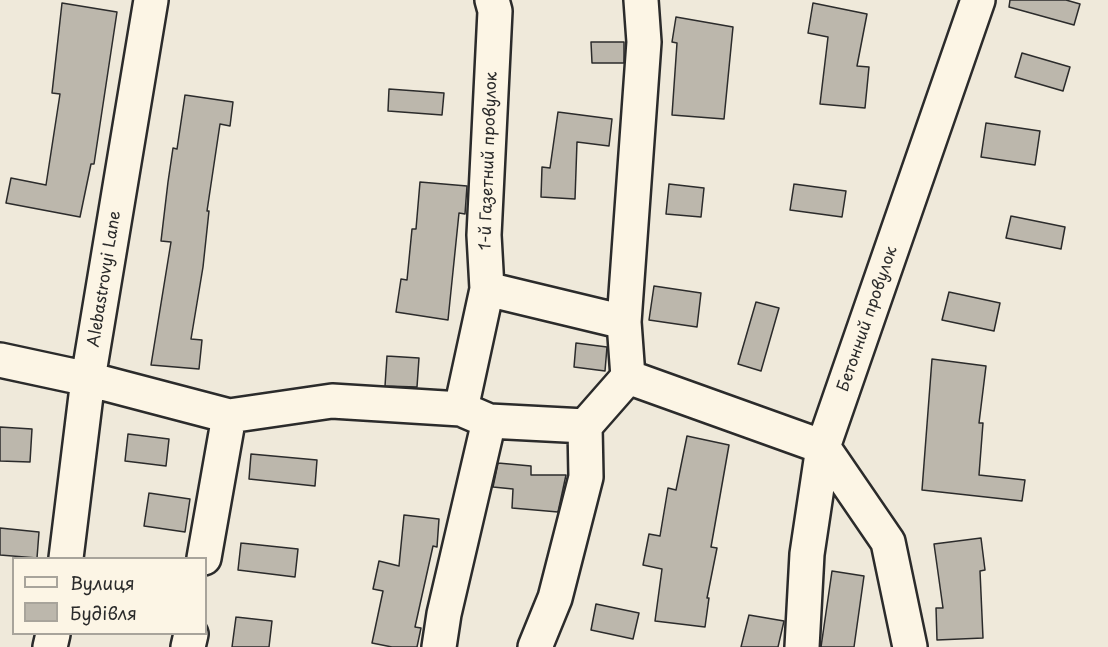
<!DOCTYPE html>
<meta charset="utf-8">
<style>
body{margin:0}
#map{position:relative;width:1108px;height:647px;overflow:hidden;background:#efe9da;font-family:"Playpen Sans",sans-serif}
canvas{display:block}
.legend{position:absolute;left:12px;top:557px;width:195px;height:78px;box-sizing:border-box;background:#fcf5e5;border:2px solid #a8a49b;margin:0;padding:8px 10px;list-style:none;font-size:18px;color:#2b2b2b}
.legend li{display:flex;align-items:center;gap:12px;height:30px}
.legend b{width:30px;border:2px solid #a8a49b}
</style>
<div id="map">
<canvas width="1108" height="647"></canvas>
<ul class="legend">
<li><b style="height:8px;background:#fcf5e5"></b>Вулиця</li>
<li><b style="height:16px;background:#bcb7ac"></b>Будівля</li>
</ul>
</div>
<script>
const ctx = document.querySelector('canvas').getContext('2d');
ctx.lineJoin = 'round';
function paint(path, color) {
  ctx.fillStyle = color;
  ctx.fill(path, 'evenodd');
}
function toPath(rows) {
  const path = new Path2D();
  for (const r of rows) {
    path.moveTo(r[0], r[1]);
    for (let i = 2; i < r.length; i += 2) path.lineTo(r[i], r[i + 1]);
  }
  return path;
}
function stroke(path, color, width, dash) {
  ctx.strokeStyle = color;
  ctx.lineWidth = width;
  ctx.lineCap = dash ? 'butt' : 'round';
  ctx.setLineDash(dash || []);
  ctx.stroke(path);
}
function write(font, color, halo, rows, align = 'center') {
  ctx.font = font + ' "Playpen Sans",sans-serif';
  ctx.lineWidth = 4.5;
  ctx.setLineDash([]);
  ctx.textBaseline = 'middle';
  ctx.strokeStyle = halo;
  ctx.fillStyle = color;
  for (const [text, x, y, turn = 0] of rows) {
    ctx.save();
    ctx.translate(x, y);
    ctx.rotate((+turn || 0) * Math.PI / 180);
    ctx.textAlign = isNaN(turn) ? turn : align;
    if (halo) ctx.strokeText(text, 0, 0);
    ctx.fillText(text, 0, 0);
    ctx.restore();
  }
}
const building = toPath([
 [1010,0,1066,0,1080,4,1074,25,1009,7,1010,0],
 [62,3,117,12,94,164,91,164,80,217,6,203,11,178,46,185,60,94,52,93,62,3],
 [813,3,867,14,857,66,869,67,865,108,820,104,828,37,808,33,813,3],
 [676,17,733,27,724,119,672,115,677,43,672,42,676,17],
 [591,42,624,42,624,63,592,63,591,42],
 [1022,53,1070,67,1063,91,1015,77,1022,53],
 [389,89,444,93,442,115,388,111,389,89],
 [185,95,233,102,230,126,220,124,207,211,209,211,203,267,191,339,202,340,199,369,151,365,171,242,161,241,168,182,173,148,177,149,185,95],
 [558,112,612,119,609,146,577,142,575,199,541,197,542,167,550,168,558,112],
 [986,123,1040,131,1035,165,981,157,986,123],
 [420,182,467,186,465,214,459,213,448,320,396,312,401,279,407,280,412,229,416,229,420,182],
 [669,184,704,188,701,217,666,214,669,184],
 [794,184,846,191,842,217,790,210,794,184],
 [1011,216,1065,227,1061,249,1006,238,1011,216],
 [654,286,701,293,697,327,649,320,654,286],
 [949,292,1000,303,994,331,942,320,949,292],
 [756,302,779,308,761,371,738,364,756,302],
 [576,343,607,347,605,371,574,367,576,343],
 [387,356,419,358,417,387,385,386,387,356],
 [932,359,986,366,979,423,983,423,979,475,1025,480,1022,501,922,490,932,359],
 [0,427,32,429,30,462,0,461,0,427],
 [128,434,169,439,166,466,125,461,128,434],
 [687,436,729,445,711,547,717,548,707,598,709,598,705,627,655,621,662,569,643,565,649,534,660,536,668,488,676,490,687,436],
 [251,454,317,460,315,486,249,479,251,454],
 [498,463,531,466,531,475,566,475,558,512,512,508,513,489,493,487,498,463],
 [149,493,190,499,185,532,144,526,149,493],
 [404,515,439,519,437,547,433,546,415,627,421,628,417,647,392,647,372,643,383,591,373,589,379,561,399,566,404,515],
 [0,528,39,532,37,558,0,555,0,528],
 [981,538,985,570,980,571,983,638,937,640,936,608,943,608,934,544,981,538],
 [241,543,298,549,295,577,238,570,241,543],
 [832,571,864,576,854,647,821,647,832,571],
 [596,604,639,613,633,639,591,630,596,604],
 [749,615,784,621,778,647,741,647,749,615],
 [236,617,272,621,269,647,232,647,236,617]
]);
paint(building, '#bcb7ac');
stroke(building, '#2b2b2b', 1.5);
const street = toPath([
 [492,0,495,11,484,235,487,289,624,322],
 [0,360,88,379,229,416,332,401,461,409,489,421,585,426,628,377,823,447,888,542,910,647],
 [628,377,624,322,644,42,641,0],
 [461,409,487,289],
 [66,558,88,379,151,0],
 [204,558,229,416],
 [50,647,53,634],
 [188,647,191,634],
 [439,647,444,614,489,421],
 [535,647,555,598,586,477,585,426],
 [802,647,807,554,823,447,978,0]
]);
stroke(street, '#2b2b2b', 38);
stroke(street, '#fcf5e5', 33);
write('16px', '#2b2b2b', '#fcf5e5', [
 ["1-й Газетний провулок",489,161,-88],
 ["Alebastrovyi Lane",105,279,-81],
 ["Бетонний провулок",868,319,-71]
]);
</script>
